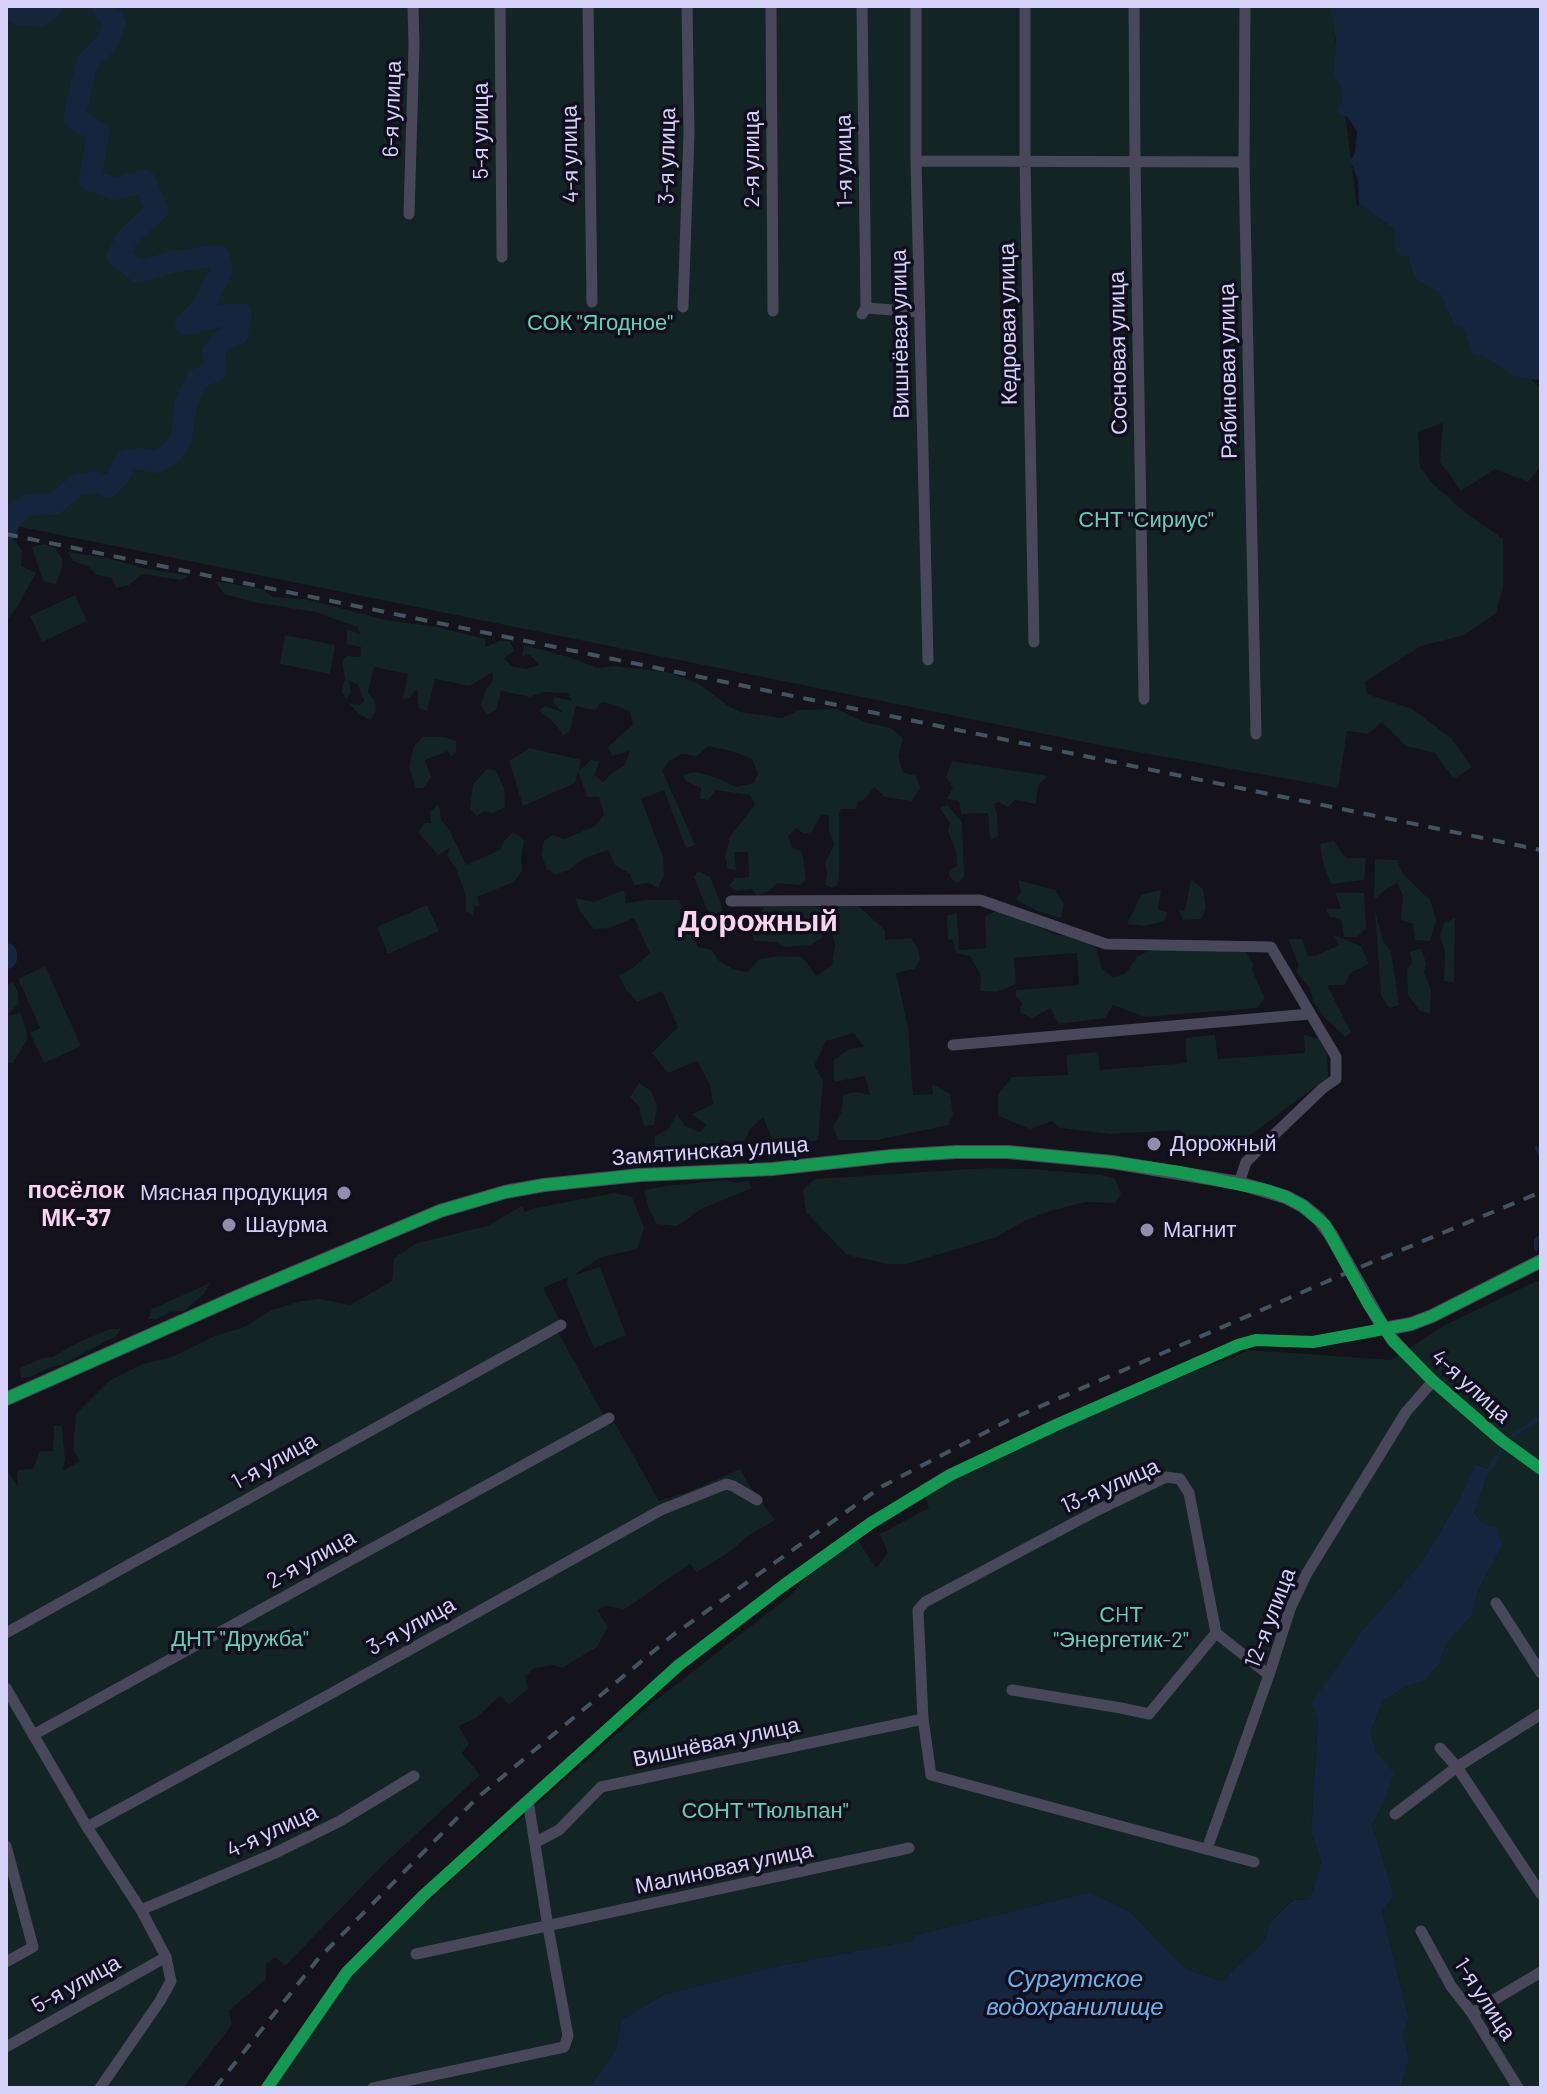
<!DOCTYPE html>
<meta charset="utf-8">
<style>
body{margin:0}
#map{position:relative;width:1547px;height:2094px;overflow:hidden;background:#14121a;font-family:Barlow,sans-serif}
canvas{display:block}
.frame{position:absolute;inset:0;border:8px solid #d5d1f9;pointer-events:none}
</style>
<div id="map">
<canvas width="1547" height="2094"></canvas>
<div class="frame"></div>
</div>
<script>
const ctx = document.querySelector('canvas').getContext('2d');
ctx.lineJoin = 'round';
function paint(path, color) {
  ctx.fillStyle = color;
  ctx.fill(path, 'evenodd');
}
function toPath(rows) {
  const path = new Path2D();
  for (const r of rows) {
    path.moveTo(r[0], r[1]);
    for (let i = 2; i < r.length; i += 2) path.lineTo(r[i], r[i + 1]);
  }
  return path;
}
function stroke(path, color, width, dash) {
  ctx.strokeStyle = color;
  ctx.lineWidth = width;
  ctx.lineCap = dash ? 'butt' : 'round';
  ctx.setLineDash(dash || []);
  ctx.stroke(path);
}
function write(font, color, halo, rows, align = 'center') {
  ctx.font = font + ' Barlow,sans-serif';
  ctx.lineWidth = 7;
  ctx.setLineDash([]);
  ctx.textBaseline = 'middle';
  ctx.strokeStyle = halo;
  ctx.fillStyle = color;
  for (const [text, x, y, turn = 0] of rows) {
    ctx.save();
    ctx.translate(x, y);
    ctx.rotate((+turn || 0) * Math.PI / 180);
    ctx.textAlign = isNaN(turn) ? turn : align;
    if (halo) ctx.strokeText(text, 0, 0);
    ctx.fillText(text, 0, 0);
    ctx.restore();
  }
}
paint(toPath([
 [6,6,1331,6,1357,207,1359,204,1395,230,1408,256,1414,278,1440,292,1454,325,1463,327,1483,356,1515,377,1530,378,1541,389,1541,465,1528,482,1495,469,1461,491,1440,462,1443,423,1418,432,1420,467,1433,484,1466,513,1503,539,1503,587,1496,613,1465,635,1421,646,1365,682,1367,694,1412,709,1451,738,1472,767,1454,779,1435,753,1406,746,1382,722,1368,734,1347,731,1338,788,1099,745,6,524],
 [6,538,15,541,22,550,21,566,36,573,17,607,6,621],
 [45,544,55,548,62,558,62,568,56,584,43,581,32,547],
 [68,552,108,558,143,568,189,576,181,580,142,574,129,585,116,588,112,578,97,575,88,566,73,561],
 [215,581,262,589,273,597,305,599,386,620,437,627,485,639,486,647,499,641,510,641,514,651,504,658,511,666,526,669,539,665,530,655,522,656,524,645,569,657,597,668,615,666,666,672,698,683,727,705,740,712,782,718,799,710,837,709,864,722,891,728,903,738,898,757,903,772,916,776,920,788,912,801,885,797,874,787,866,798,858,802,856,809,841,809,839,815,839,877,837,885,833,888,825,885,827,872,825,862,834,845,829,831,829,815,821,814,812,832,804,834,796,828,788,836,792,847,802,852,806,879,801,885,777,883,768,892,757,895,752,889,736,891,729,886,735,878,749,877,748,852,734,852,736,870,728,869,725,857,730,837,755,804,750,795,716,790,708,800,700,799,701,788,686,781,683,775,695,772,715,777,736,787,754,783,758,773,752,759,731,751,708,746,697,756,682,754,670,760,662,770,695,845,686,848,664,790,641,799,663,857,664,875,658,888,649,883,634,885,630,874,615,865,608,850,583,859,569,870,555,875,547,869,541,854,544,841,552,835,564,839,595,826,604,814,599,797,587,797,578,771,575,783,523,806,509,761,529,748,581,760,579,771,591,760,600,761,594,775,603,782,612,773,624,766,630,751,612,756,608,747,633,724,630,712,615,705,602,702,595,710,576,706,570,731,563,736,558,727,539,710,545,706,563,713,553,702,554,697,572,701,568,693,544,692,530,697,501,691,496,710,487,715,481,705,486,689,493,680,492,672,470,686,435,679,427,711,419,708,417,689,409,698,403,699,408,674,374,667,368,692,375,701,376,711,370,720,359,714,348,703,360,705,364,701,358,685,349,680,351,693,346,699,342,691,345,678,342,662,346,656,361,657,361,647,347,644,347,629,361,635,357,627,316,612,253,602,224,594],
 [75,595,87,621,42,642,30,616],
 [285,635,335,645,330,674,280,664],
 [423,737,445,737,456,741,456,752,451,757,448,751,425,760,431,777,423,788,416,788,409,767,414,746],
 [952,761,1048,776,1038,785,1036,804,1015,800,1008,807,999,802,994,804,997,813,998,836,990,840,988,813,961,814,959,801,947,799,953,787,946,777],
 [487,769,495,770,504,788,505,807,493,813,484,811,477,816,470,809,473,784],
 [439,804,441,820,450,831,466,865,500,850,504,841,513,832,524,839,521,861,522,871,514,882,477,897,480,906,474,906,473,916,466,911,466,896,456,869,447,856,450,848,438,855,418,832,425,823,431,823,430,812],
 [947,805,962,822,964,876,960,882,955,883,949,875,949,870,957,866,956,851,948,831,950,823,940,808],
 [1334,841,1346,858,1366,858,1364,880,1331,884,1323,863,1320,844],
 [1375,859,1397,860,1403,874,1431,901,1436,921,1430,941,1415,940,1413,924,1401,920,1403,895,1397,883,1387,888,1374,900],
 [698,871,710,877,721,904,725,919,717,934,694,877],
 [1191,879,1203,889,1206,908,1201,919,1183,920,1179,910,1185,911],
 [1018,880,1055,890,1064,904,1061,918,1037,911,1015,899,1021,893],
 [624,890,626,903,645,900,679,900,698,947,712,950,718,960,733,969,747,972,760,959,780,956,802,957,817,976,832,965,835,944,828,923,826,905,855,903,885,930,885,940,911,938,918,949,920,960,915,969,896,973,908,1027,913,1095,933,1094,932,1084,950,1094,953,1115,948,1125,877,1140,838,1140,833,1126,841,1113,843,1095,855,1092,870,1095,865,1076,834,1082,834,1060,849,1049,864,1047,854,1033,826,1041,814,1066,823,1080,818,1140,789,1147,774,1143,763,1117,750,1129,742,1147,720,1139,718,1157,709,1152,671,1160,656,1153,654,1137,668,1129,677,1114,685,1126,700,1132,706,1125,692,1114,713,1104,710,1085,697,1061,668,1073,652,1053,678,1027,662,991,637,1002,626,990,619,975,630,970,650,953,634,918,609,928,594,929,580,912,575,898,593,902],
 [1161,890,1158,910,1167,912,1165,921,1144,926,1127,924,1141,895],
 [1335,893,1364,893,1366,928,1357,937,1344,937,1341,919,1330,917,1326,909,1341,909],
 [427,905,439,931,388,954,377,927],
 [764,907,821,907,822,938,810,945,784,947,775,942,754,941,751,929],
 [1000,910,1057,935,1082,936,1097,949,1101,967,1113,978,1126,973,1137,957,1153,948,1246,952,1254,965,1251,968,1265,998,1257,1008,1145,1017,1113,1005,1105,1018,1059,1024,1050,1008,1032,1019,1020,1012,1022,1003,1016,996,1016,990,1079,985,1077,953,1014,958,1016,984,997,992,980,991,981,975,970,956,956,953,953,940,948,939,947,916,957,913,959,950,986,948,985,916],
 [1375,910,1383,941,1391,951,1399,1005,1389,1008,1381,995],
 [1455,918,1454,982,1444,981,1445,952,1440,936,1444,923],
 [1334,935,1361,946,1369,964,1350,973,1345,985,1327,985,1351,1033,1345,1037,1325,1018,1313,1001,1310,988,1296,972,1299,965,1288,939,1302,939,1308,956,1316,956,1339,945],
 [1421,948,1426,963,1424,973,1431,989,1430,1013,1420,1011,1408,995,1407,969,1412,963,1410,952],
 [45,966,81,1046,44,1063,30,1033,40,1028,18,979],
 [13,981,18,992,19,1003,6,1016,20,1013,26,1029,27,1040,13,1063,6,1063,6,986],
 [1215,1035,1218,1059,1305,1053,1304,1035,1319,1039,1327,1054,1328,1077,1244,1140,1188,1141,1181,1130,1111,1134,1060,1128,1052,1121,1030,1129,998,1116,998,1094,1012,1077,1068,1075,1066,1055,1098,1052,1100,1070,1187,1063,1185,1038],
 [639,1083,651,1091,657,1106,654,1125,644,1126,639,1107,630,1097],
 [988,1168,1030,1169,1102,1175,1115,1179,1121,1194,1115,1203,1086,1202,1050,1211,1024,1221,997,1237,906,1264,888,1264,847,1255,806,1212,803,1190,815,1179],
 [727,1180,736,1183,748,1181,752,1188,701,1209,677,1226,656,1224,648,1206,644,1190,665,1186],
 [614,1193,632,1197,644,1228,637,1249,601,1257,574,1275,600,1267,626,1335,594,1348,567,1284,568,1277,543,1288,564,1328,558,1332,609,1425,615,1423,659,1501,688,1492,740,1469,747,1482,775,1520,748,1536,728,1553,697,1572,690,1564,628,1607,624,1609,606,1606,597,1610,608,1627,597,1647,562,1668,554,1665,534,1668,525,1677,528,1689,509,1705,500,1696,476,1718,459,1726,469,1744,462,1753,480,1775,381,1867,285,1966,276,1957,266,1964,266,1979,229,2011,232,2025,183,2088,6,2088,6,1468,18,1487,17,1470,33,1469,40,1451,53,1451,54,1425,62,1426,65,1460,62,1471,80,1461,73,1450,76,1414,109,1381,143,1364,172,1357,215,1336,244,1327,272,1310,301,1301,320,1299,350,1305,392,1281,394,1258,417,1243,487,1226,522,1206,525,1212,535,1208],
 [1541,1279,1541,2088,1400,2088,1409,2059,1403,2034,1409,2019,1382,1911,1394,1896,1372,1824,1382,1807,1376,1752,1371,1732,1382,1702,1405,1687,1424,1681,1439,1665,1446,1644,1472,1615,1479,1589,1502,1546,1474,1513,1489,1470,1477,1464,1459,1500,1421,1563,1361,1632,1313,1703,1318,1718,1311,1832,1321,1863,1310,1899,1292,1900,1270,1922,1264,1941,1222,1981,1186,1969,1130,1912,1089,1892,915,1935,915,1940,783,1965,665,1994,622,2019,615,2051,589,2088,270,2088,351,1974,382,1942,646,1708,791,1595,804,1580,832,1557,857,1539,876,1568,888,1553,880,1534,929,1508,924,1494,979,1464,1122,1401,1249,1350,1391,1360,1445,1325],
 [210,1283,204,1294,184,1311,170,1312,157,1319,148,1319,152,1309],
 [109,1329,121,1329,116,1336,65,1363,48,1368,31,1377,21,1378,20,1368,42,1358,53,1357,73,1345]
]), '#132424');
paint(toPath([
 [1330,6,1541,6,1541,380,1515,377,1483,356,1473,355,1463,327,1454,325,1440,293,1414,278,1408,256,1401,256,1395,249,1395,230,1359,204,1358,179,1350,161,1355,153,1357,132,1348,117,1337,113,1337,107,1343,101,1340,82,1334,76,1336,41],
 [1476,1464,1489,1470,1474,1513,1483,1524,1497,1527,1502,1546,1479,1589,1472,1615,1446,1644,1439,1665,1424,1681,1405,1687,1382,1702,1371,1732,1376,1752,1394,1773,1382,1807,1372,1824,1394,1896,1382,1911,1409,2019,1403,2034,1409,2059,1400,2088,589,2088,615,2051,622,2019,665,1994,783,1965,915,1940,915,1935,1089,1892,1130,1912,1186,1969,1222,1981,1264,1941,1270,1922,1293,1900,1310,1899,1321,1863,1311,1832,1318,1718,1312,1703,1361,1632,1421,1563,1459,1500]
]), '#15253e');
stroke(toPath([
 [1537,1148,1541,1157],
 [1536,1249,1536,1240,1541,1236],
 [1513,1435,1541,1417],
 [1489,1470,1501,1450]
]), '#15253e', 4);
stroke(toPath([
 [11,6,15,13,39,16,52,6],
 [6,531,11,517,26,505,54,504,78,485,95,482,108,487,118,477,127,460,142,459,155,462,170,454,181,439,186,404,196,380,216,370,213,352,224,339,237,334,241,314,221,316,186,324,203,307,222,270,218,255,172,262,138,272,118,256,127,238,157,210,145,181,115,189,90,180,98,132,74,118,87,62,106,44,115,23,102,6],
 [6,954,6,958]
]), '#15253e', 22);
stroke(toPath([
 [500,6,502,257],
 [588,6,592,302],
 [771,6,773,311],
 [862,6,866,308,862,314],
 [916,6,916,161,928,660],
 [1025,6,1025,160,1034,642],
 [1134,6,1135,161,1144,699],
 [1245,6,1244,162,1256,734],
 [916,161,1244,162],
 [409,214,414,45,413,6],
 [683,307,689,133,687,6],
 [866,308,920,312],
 [731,901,980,900,1106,944,1271,947,1336,1057,1336,1079,1323,1088,1254,1154,1246,1162,1239,1183],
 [953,1045,1310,1014],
 [1496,1603,1541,1673],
 [6,1633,561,1325],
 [1216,1633,1189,1493,1180,1479,1166,1477,1098,1510,925,1602,918,1610,923,1719,931,1775,1254,1862],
 [6,1688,87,1827,141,1910,166,1957,171,1981,160,2001,100,2088],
 [1012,1690,1121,1708,1149,1714,1216,1633,1269,1675],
 [33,1735,609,1418],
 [1440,1748,1457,1767,1541,1894],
 [1395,1814,1457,1767,1541,1714],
 [87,1827,323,1698,661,1510,726,1484,733,1486,757,1500],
 [536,1842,559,1830,601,1787,923,1719],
 [6,1846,33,1947,6,1962],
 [1207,1849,1269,1675,1290,1609,1307,1573,1406,1412,1433,1381],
 [141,1910,273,1854,340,1821,414,1776],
 [1421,1931,1451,1986,1472,2013,1518,2088],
 [416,1954,909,1848],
 [1472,2013,1541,1972],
 [6,2047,166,1957],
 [267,2088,347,1972,424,1895,528,1800,679,1665,784,1585,871,1523,950,1475,1056,1425,1238,1345,1256,1340,1313,1342,1384,1329,1433,1381,1501,1440,1541,1469],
 [373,2088,564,2047,568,2036,548,1927,528,1800]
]), '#49485a', 11);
stroke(toPath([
 [6,1399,241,1295,440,1211,505,1192,544,1185,640,1175,772,1169,891,1156,956,1152,1008,1152,1112,1162,1239,1183,1286,1197,1303,1206,1319,1219,1331,1235,1384,1329,1411,1324,1432,1316,1541,1261]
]), '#49485a', 14);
stroke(toPath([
 [6,534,1541,850],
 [215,2088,318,1959,477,1798,673,1635,881,1487,1009,1420,1351,1271,1541,1192]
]), '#435461', 4, [12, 10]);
stroke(toPath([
 [6,1399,241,1295,440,1211,505,1192,544,1185,640,1175,772,1169,891,1156,956,1152,1008,1152,1112,1162,1179,1172,1266,1190,1286,1197,1303,1206,1325,1225,1369,1305,1393,1341,1433,1381,1501,1440,1541,1469],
 [267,2088,347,1972,424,1895,679,1665,784,1585,871,1523,950,1475,1056,1425,1238,1345,1256,1340,1313,1342,1411,1324,1432,1316,1541,1261]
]), '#139951', 12);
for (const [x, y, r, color] of [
 [1154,1144,8,"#918eab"],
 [344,1193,8,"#918eab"],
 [229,1225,8,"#918eab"],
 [1147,1230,8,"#918eab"]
]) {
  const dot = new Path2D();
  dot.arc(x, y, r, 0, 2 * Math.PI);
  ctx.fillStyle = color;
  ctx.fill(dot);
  stroke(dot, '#110f1e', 3);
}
write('22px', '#d5d1f9', '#110f1e', [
 ["6-я улица",392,109,-88],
 ["5-я улица",481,131,-90],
 ["4-я улица",570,154,-91],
 ["3-я улица",667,156,-89],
 ["2-я улица",752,159,-90],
 ["1-я улица",844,161,-91],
 ["Кедровая улица",1008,324,-91],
 ["Вишнёвая улица",900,334,-91],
 ["Сосновая улица",1118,353,-91],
 ["Рябиновая улица",1228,371,-91],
 ["Замятинская улица",710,1151,-4],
 ["4-я улица",1471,1386,42],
 ["1-я улица",274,1461,-29],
 ["13-я улица",1110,1486,-24],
 ["2-я улица",311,1559,-29],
 ["12-я улица",1270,1618,-69],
 ["3-я улица",411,1626,-29],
 ["Вишнёвая улица",716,1742,-12],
 ["4-я улица",272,1831,-25],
 ["Малиновая улица",724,1868,-12],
 ["5-я улица",76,1984,-29],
 ["1-я улица",1485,1999,57]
]);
write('22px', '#67d0b4', '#110f1e', [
 ["СОК \"Ягодное\"",600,323],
 ["СНТ \"Сириус\"",1146,520],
 ["СHТ",1121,1615],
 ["\"Энергетик-2\"",1121,1640],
 ["ДНТ \"Дружба\"",240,1639],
 ["СОНТ \"Тюльпан\"",765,1811]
]);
write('22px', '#d5d1f9', '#110f1e', [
 ["Дорожный",1170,1144],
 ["Мясная продукция",328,1193,"right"],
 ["Шаурма",245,1225],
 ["Магнит",1163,1230]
], 'left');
write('bold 24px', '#fad3ec', '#110f1e', [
 ["посёлок",76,1190],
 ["МК-37",76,1218]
]);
write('italic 24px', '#6cb3ed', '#110f1e', [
 ["Сургутское",1075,1979],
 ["водохранилище",1075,2007]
]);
write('bold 30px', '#fad3ec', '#110f1e', [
 ["Дорожный",758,921]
]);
</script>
